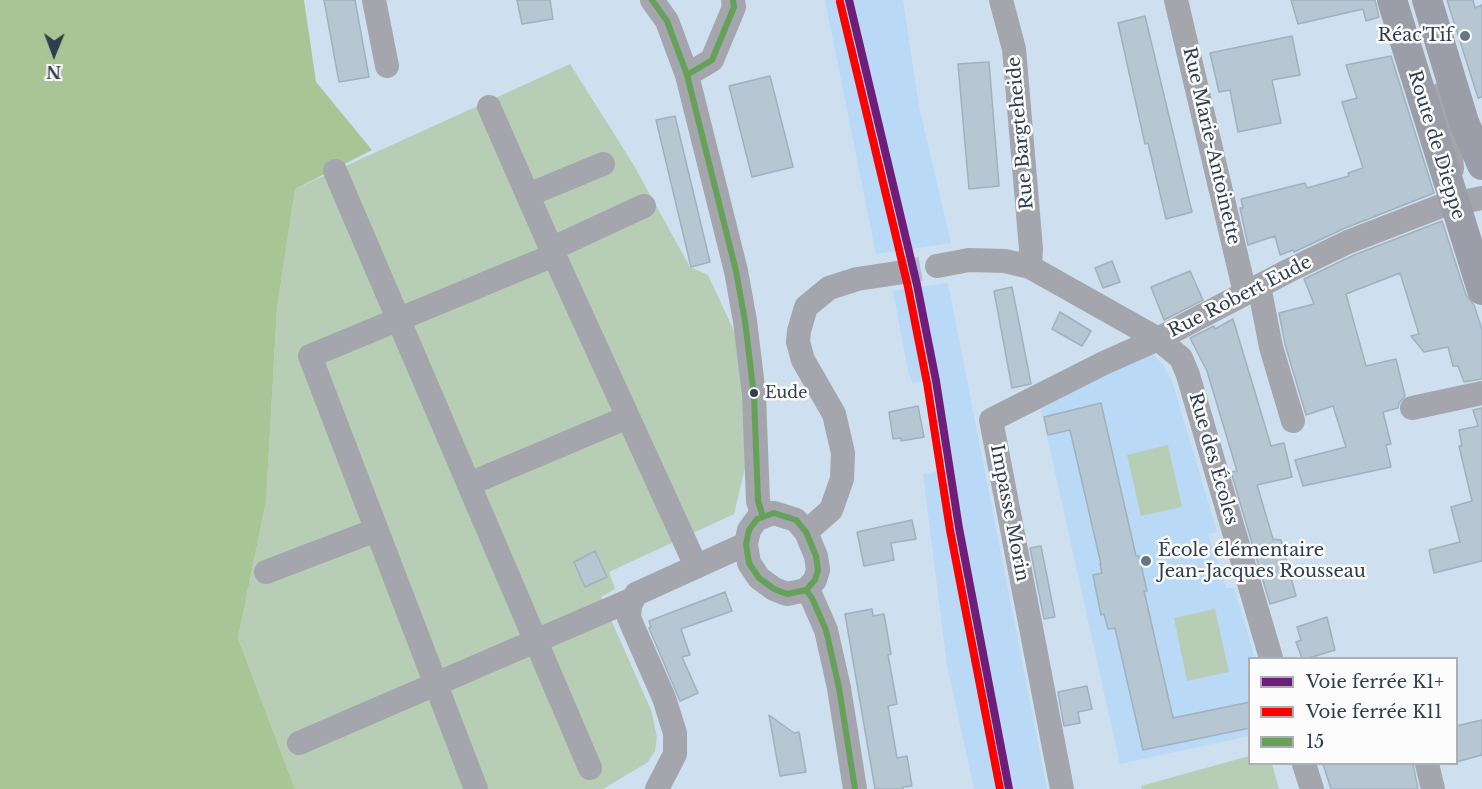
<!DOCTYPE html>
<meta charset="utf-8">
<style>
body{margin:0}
#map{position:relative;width:1482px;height:789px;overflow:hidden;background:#cedfef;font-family:"Libre Baskerville",serif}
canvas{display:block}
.legend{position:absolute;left:1248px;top:657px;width:210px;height:108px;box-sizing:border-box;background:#fcfcfc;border:2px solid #aab0b6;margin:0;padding:8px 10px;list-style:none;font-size:18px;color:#2f3e4d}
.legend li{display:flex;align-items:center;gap:12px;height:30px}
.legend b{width:30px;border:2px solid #aab0b6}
.north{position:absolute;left:24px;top:24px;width:60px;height:60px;-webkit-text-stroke:4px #fcfcfc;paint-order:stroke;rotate:181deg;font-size:16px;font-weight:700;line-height:24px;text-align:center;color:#2f3e4d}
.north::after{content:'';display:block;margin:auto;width:21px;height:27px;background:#2f3e4d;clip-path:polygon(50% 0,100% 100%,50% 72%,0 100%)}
</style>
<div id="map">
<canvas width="1482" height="789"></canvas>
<ul class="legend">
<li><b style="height:8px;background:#6e1e78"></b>Voie ferrée K1+</li>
<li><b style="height:8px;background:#f00"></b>Voie ferrée K11</li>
<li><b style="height:8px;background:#65a159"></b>15</li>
</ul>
<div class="north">N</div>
</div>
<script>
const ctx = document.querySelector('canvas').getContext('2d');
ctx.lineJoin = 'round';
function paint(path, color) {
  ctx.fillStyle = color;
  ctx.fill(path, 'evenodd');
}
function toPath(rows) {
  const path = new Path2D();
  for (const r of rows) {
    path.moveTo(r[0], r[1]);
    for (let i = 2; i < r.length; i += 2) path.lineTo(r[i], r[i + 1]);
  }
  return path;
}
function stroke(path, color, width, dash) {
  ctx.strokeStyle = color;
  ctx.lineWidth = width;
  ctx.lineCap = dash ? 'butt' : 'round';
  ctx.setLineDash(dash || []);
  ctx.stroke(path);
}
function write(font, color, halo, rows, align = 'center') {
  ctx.font = font + ' "Libre Baskerville",serif';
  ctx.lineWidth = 5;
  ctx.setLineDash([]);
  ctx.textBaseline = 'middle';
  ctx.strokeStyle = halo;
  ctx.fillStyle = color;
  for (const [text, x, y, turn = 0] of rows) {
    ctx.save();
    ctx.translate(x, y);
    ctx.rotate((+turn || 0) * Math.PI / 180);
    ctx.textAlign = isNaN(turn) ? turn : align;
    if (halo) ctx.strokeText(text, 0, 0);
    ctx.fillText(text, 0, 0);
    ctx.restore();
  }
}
paint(toPath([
 [825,0,903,0,919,107,951,243,876,254],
 [948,283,1047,789,974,789,947,665,923,474,938,471,923,381,913,383,908,371,893,291],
 [1151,352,1163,365,1172,381,1217,532,1208,534,1226,588,1234,588,1255,658,1250,658,1249,736,1120,764,1041,409]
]), '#b9d9f7');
paint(toPath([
 [570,64,633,164,690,267,708,275,735,333,744,419,745,468,734,514,609,572,615,589,601,597,651,710,657,737,655,751,648,762,603,789,295,789,238,638,266,501,277,308,295,189],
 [1168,445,1182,507,1141,516,1127,455],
 [1215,609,1229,672,1187,681,1174,618],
 [1249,756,1250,764,1272,764,1279,789,1142,789,1141,786]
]), '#b8cdb5');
paint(toPath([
 [0,0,304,0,316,82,372,150,295,189,277,308,266,501,238,638,295,789,0,789]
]), '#a8c596');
const building = toPath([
 [324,0,355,0,369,77,339,82,324,0],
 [517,0,550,0,553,19,522,24,517,0],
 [1291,0,1375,0,1379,17,1366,21,1363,9,1298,24,1291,0],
 [1447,0,1473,0,1475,8,1482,5,1482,97,1478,98,1447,0],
 [1145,16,1192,212,1166,219,1148,143,1145,144,1118,23,1145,16],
 [1292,36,1300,75,1272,80,1281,123,1238,132,1230,90,1219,92,1210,53,1292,36],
 [1391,56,1434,193,1343,229,1294,252,1293,250,1280,255,1275,236,1248,245,1240,208,1243,208,1241,199,1305,183,1307,188,1349,176,1348,173,1363,168,1342,102,1357,98,1346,65,1391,56],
 [989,62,999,186,969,189,958,64,989,62],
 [770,76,793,167,752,177,729,86,770,76],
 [675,116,710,262,691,267,656,120,675,116],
 [1442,221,1466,295,1474,305,1482,330,1482,379,1464,382,1458,366,1453,366,1448,347,1424,352,1411,336,1419,334,1400,273,1346,294,1366,366,1396,359,1405,396,1399,403,1398,408,1383,412,1391,444,1386,445,1391,467,1303,486,1295,460,1346,447,1333,406,1306,415,1285,344,1279,313,1314,304,1304,279,1354,255,1442,221],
 [1112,261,1120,282,1103,288,1095,268,1112,261],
 [1190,271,1203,300,1164,320,1151,287,1190,271],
 [1012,287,1031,384,1012,388,994,291,1012,287],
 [1060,312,1091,331,1082,346,1052,329,1060,312],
 [1233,319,1271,446,1284,443,1292,477,1257,485,1273,539,1281,540,1296,596,1270,604,1231,472,1237,471,1207,371,1190,338,1214,326,1215,329,1233,319],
 [1101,403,1136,556,1139,556,1147,591,1144,591,1173,718,1250,702,1250,728,1143,750,1115,628,1108,629,1104,614,1101,615,1093,575,1102,573,1100,564,1101,564,1070,430,1048,435,1044,417,1101,403],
 [918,406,924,437,901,441,901,438,893,439,889,412,918,406],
 [1482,408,1482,561,1434,573,1429,550,1460,542,1451,507,1472,501,1459,446,1462,446,1459,430,1478,426,1473,410,1482,408],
 [912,520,916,539,891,543,894,560,864,566,857,532,912,520],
 [1041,546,1055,617,1044,619,1030,548,1041,546],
 [595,551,607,577,585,587,574,562,595,551],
 [725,592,732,611,681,629,690,655,682,657,698,693,680,701,649,628,651,627,649,621,725,592],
 [872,609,873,616,884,614,891,654,888,655,897,704,888,706,897,758,907,756,912,786,903,787,903,789,875,789,845,614,872,609],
 [1327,617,1335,650,1309,658,1302,658,1296,642,1301,640,1297,627,1327,617],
 [1087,686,1092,709,1078,712,1080,723,1064,726,1058,692,1087,686],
 [769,715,794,733,799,732,806,772,780,776,769,715],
 [1482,720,1482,755,1456,762,1456,726,1482,720],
 [1323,764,1413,764,1418,789,1331,789,1323,764]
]);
paint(building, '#b6c7d3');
stroke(building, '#a0b1bd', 1.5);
stroke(toPath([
 [897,273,937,266]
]), '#aebfcf', 24, [24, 12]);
stroke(toPath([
 [374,0,387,66],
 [652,0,667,21,687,75,736,271,745,321,754,396,758,501,763,517],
 [1001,0,1014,49,1031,249,1030,267],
 [1176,0,1245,293],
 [687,75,712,60,734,7,733,0],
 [1442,94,1448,115,1452,169],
 [489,107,554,255],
 [335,171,590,768],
 [528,195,603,164],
 [551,249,644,206],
 [937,266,969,260,1005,261,1030,267,1158,339,1181,358,1188,375,1271,658],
 [1259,286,1271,347,1293,421],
 [1412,408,1482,393],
 [469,484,628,417],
 [774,513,796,520,806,532,816,556,818,570,815,580,806,590,787,594,774,589,759,578,749,563,746,544,749,530,757,519,774,513],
 [806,532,831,510,842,479,843,453,834,414,803,360,798,342,799,331,806,307,829,288,857,279,897,273],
 [266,572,376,530],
 [806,590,812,598,826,630,839,688,855,789],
 [299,743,633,599],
 [1304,764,1312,789],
 [1427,764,1433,789],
 [476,789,310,356,554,255,696,566],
 [657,789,675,754,675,733,664,698,629,618,630,605,636,594,746,544],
 [1062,789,991,420,1106,362,1158,339,1288,271,1348,242,1441,206,1482,198]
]), '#a4a5ad', 24);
stroke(toPath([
 [1392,0,1482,290],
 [1427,0,1464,122,1482,165]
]), '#9b9ea8', 30);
stroke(toPath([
 [652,0,667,21,687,75,736,271,745,321,754,396,758,501,763,517],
 [687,75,712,60,734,7,733,0],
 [774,513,796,520,806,532,816,556,818,570,815,580,806,590,787,594,774,589,759,578,749,563,746,544,749,530,757,519,774,513],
 [806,590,812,598,826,630,839,688,855,789]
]), '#65a159', 6);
stroke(toPath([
 [849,0,917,285,936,381,959,528,1009,789]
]), '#6e1e78', 8);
stroke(toPath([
 [840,2,908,287,927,383,950,530,1000,789]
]), '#f00', 8);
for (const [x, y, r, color] of [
 [1465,36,6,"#677686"],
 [754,393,5,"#2f3e4d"],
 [1146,561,6,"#677686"]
]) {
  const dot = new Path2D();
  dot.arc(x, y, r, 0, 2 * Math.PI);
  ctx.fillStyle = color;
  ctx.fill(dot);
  stroke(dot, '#fcfcfc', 2);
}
write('16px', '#2f3e4d', '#fcfcfc', [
 ["Eude",765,393]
], 'left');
write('18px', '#2f3e4d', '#fcfcfc', [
 ["Réac'Tif",1453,36],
 ["École élémentaire",1158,551,"left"],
 ["Jean-Jacques Rousseau",1158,572,"left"]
], 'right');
write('18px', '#2f3e4d', '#fcfcfc', [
 ["Rue Bargteheide",1021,133,-95],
 ["Route de Dieppe",1436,145,73],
 ["Rue Marie-Antoinette",1211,146,77],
 ["Rue Robert Eude",1240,297,-27],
 ["Rue des Écoles",1213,459,74],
 ["Impasse Morin",1009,513,79]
]);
</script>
